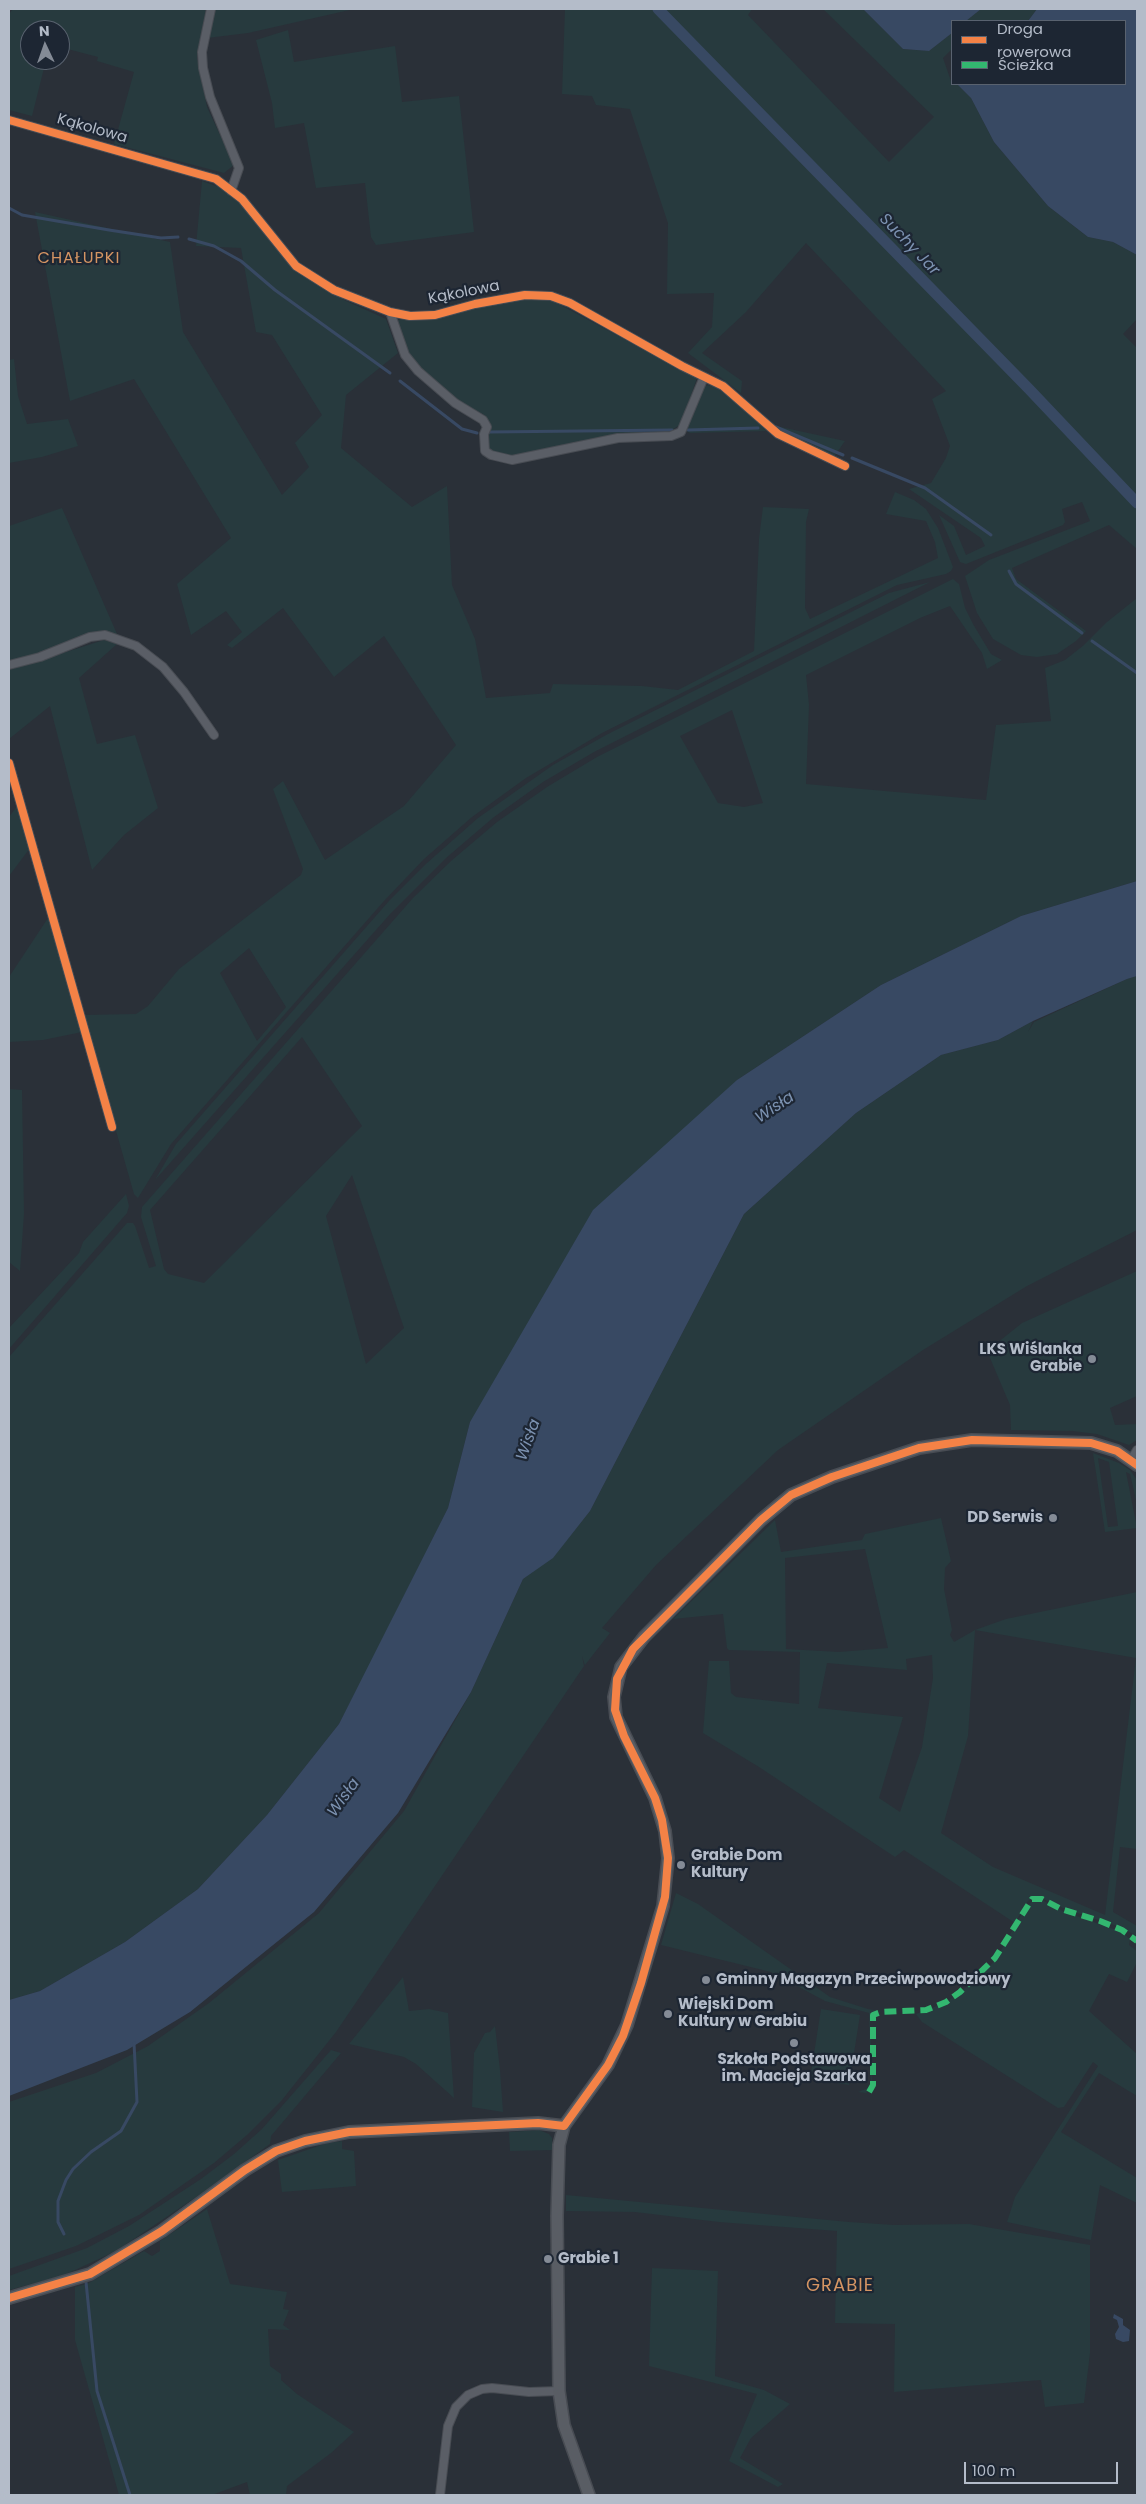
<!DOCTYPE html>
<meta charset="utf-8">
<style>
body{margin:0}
#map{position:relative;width:1146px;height:2504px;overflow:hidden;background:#2a3038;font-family:Poppins,sans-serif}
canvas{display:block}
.frame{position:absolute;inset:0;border:10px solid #b4bcc9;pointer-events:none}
.legend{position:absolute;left:951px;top:20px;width:175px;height:65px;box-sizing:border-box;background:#1d2633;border:1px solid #59626f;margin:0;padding:6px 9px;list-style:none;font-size:15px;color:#b4bcc9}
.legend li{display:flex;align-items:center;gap:10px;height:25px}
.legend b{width:25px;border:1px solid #59626f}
.north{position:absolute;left:20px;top:20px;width:50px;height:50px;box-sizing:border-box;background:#1d2633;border:1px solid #59626f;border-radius:50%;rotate:357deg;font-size:14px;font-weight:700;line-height:20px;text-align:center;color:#b4bcc9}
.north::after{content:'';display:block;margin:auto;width:18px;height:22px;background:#848b96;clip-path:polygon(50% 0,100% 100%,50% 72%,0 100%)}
.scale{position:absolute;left:964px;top:2462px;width:154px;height:22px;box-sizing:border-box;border:2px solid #b4bcc9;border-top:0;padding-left:6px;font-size:15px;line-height:18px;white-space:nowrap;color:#b4bcc9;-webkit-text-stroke:4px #1d2633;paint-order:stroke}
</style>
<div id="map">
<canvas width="1146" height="2504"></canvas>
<div class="frame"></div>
<ul class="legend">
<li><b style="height:6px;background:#f48246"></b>Droga rowerowa</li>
<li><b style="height:6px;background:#33b770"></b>Ścieżka</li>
</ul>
<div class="north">N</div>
<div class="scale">100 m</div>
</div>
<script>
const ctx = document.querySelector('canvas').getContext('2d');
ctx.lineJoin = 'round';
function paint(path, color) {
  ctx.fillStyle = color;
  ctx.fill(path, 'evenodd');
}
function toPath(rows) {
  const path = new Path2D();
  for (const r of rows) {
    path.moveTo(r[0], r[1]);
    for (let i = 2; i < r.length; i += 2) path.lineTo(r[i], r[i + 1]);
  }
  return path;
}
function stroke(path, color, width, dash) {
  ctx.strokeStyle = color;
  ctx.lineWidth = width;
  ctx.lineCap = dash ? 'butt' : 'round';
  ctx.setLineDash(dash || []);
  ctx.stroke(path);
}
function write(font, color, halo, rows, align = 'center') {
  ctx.font = font + ' Poppins,sans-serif';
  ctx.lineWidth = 4.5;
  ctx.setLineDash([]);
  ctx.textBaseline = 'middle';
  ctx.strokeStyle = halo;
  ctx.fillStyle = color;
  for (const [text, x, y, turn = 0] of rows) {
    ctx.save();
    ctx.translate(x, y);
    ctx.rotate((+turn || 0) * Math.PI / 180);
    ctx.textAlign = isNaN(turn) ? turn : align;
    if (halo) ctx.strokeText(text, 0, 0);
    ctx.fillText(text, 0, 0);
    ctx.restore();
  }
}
paint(toPath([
 [13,9,206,9,197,58,207,107,234,165,224,173,114,144,134,72,97,61,98,57,60,47,60,30,30,30,30,60,46,60,32,116,9,110,9,14],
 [214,9,354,9,248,33,207,38],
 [565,9,752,9,748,15,889,162,934,117,823,9,863,9,903,49,929,51,952,33,952,49,943,58,952,84,957,84,971,98,994,142,1048,206,1088,237,1113,242,1137,255,1137,319,1123,334,1137,348,1137,549,1109,525,1012,568,1016,579,1086,631,1076,641,1057,654,1037,657,1021,655,993,639,977,613,965,576,989,560,1090,521,1082,502,1062,509,1065,522,1063,525,966,564,960,562,939,515,954,526,966,555,985,546,981,538,909,489,931,483,946,458,950,446,932,399,946,391,806,243,746,312,702,353,742,381,741,393,688,353,712,327,714,293,667,294,668,223,630,109,596,105,592,96,562,94],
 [981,9,1037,9,1028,21,966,21],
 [288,30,294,62,395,46,402,102,459,96,474,232,376,245,371,237,365,183,316,188,304,123,275,128,272,103,256,40],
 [202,181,219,187,248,209,300,274,344,300,386,319,398,353,346,395,341,448,412,507,447,486,452,585,475,639,486,698,550,693,553,684,642,686,678,690,754,651,759,539,763,507,809,509,806,522,805,608,810,619,938,558,935,542,926,521,886,514,895,492,914,500,926,509,938,528,953,567,951,571,946,574,897,585,602,733,526,778,472,817,424,859,384,901,171,1144,138,1198,134,1194,83,1015,136,1014,148,1006,179,969,301,875,303,869,273,789,283,781,325,860,404,806,456,745,384,636,334,677,283,608,232,648,227,645,242,632,226,611,191,635,177,584,231,538,134,379,70,401,35,212,170,242,183,332,282,495,309,467,295,443,322,415,272,335,256,332,241,248,196,246],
 [249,948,286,1007,257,1041,220,973],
 [534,299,553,301,697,378,681,424,669,432,608,436,507,457,486,450,485,441,489,426,483,414,460,403,422,371,408,353,396,320,425,318,510,300],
 [14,359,18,396,27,424,68,419,78,446,42,457,9,463,9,360],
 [703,385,714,386,742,405,766,431,690,433,685,430],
 [776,426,845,441,833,458,776,430],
 [62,508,117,634,89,634,34,656,9,662,9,526],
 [953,579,959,584,965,608,973,624,991,654,1002,660,987,669,982,653,950,606,920,618,806,675,809,705,806,784,986,800,996,725,1051,721,1045,668,1065,660,1084,645,1107,622,1137,598,1137,881,1021,916,881,985,737,1080,470,1422,448,1508,370,1665,339,1724,267,1815,198,1889,125,1942,40,1991,9,2000,9,1357,127,1223,133,1223,135,1226,149,1268,156,1266,141,1217,142,1207,413,898,451,861,497,822,547,787,597,757],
 [732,710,763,803,744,807,718,803,680,736],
 [302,1037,362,1126,204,1283,168,1274,164,1269,150,1210],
 [352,1175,404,1328,366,1364,326,1216],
 [930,582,594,752,543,782,494,817,446,858,391,913,155,1180,176,1144,389,901,427,863,478,818,553,765,606,735,889,593],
 [104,640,117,644,79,678,97,744,135,735,158,808,124,835,92,870,50,706,9,739,9,670],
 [18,805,30,848,9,876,9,817],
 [50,915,82,1032,43,1040,9,1042,9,977],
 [1137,976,1137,1230,1027,1286,923,1350,778,1450,656,1565,602,1628,610,1633,585,1665,582,1656,584,1666,336,2032,282,2100,247,2135,214,2163,139,2215,76,2246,9,2269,9,2102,96,2073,148,2046,209,2003,319,1913,404,1811,471,1692,523,1579,553,1557,590,1511,744,1214,856,1113,941,1055,998,1040,1033,1021,1028,1032,1034,1022,1127,979],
 [9,1089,22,1090,24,1213,20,1271,9,1262],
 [126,1194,129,1206,127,1213,9,1349,9,1328,79,1253,83,1242],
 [1137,1271,1137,1396,1110,1408,1115,1425,1137,1424,1137,1440,1129,1445,1097,1434,1073,1431,1011,1430,1010,1405,987,1351,1022,1323],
 [1093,1453,1119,1463,1130,1470,1137,1480,1137,1504,1130,1474,1126,1472,1137,1528,1105,1532],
 [1098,1458,1109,1462,1118,1526,1108,1527],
 [941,1518,951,1561,945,1568,944,1589,952,1630,950,1635,954,1642,975,1630,1006,1619,1137,1592,1137,1849,1120,1847,1113,1912,1137,1926,1137,1936,1120,1927,1065,1909,1037,1896,1028,1901,1015,1923,904,1850,895,1857,759,1767,703,1733,709,1661,729,1661,731,1693,736,1697,799,1704,800,1652,729,1650,727,1648,723,1614,673,1619,775,1520,781,1552,862,1540,865,1534],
 [865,1549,888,1648,839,1652,786,1649,785,1558],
 [975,1630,1136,1658,1105,1915,993,1867,941,1833,968,1736],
 [932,1655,933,1678,922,1747,900,1812,879,1798,903,1717,818,1708,827,1663,907,1670,906,1659],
 [676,1893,698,1904,830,1997,868,2009,881,2011,873,2013,870,2018,872,2082,871,2088,870,2090,866,2093,858,2092,871,2087,869,2013,825,2001,771,1972,661,1945],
 [1035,1899,1042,1900,1065,1912,1122,1932,1130,1939,1129,1945,1137,1951,1137,1962,1127,1982,1109,1974,1089,2011,1137,2054,1137,2096,1099,2073,1061,2132,1137,2178,1137,2203,1100,2185,1091,2240,1007,2222,1015,2197,1098,2066,1093,2062,1064,2107,1058,2108,922,2022,916,2014,947,2002,978,1978,996,1959,1025,1908],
 [403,1977,409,2011,429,2009,448,2013,454,2098,416,2064,404,2057,349,2044],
 [821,2009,860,2015,849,2085,810,2079],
 [495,2026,500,2070,503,2112,472,2107,474,2053,485,2033,490,2032],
 [331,2050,341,2053,271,2136,270,2144,208,2189,116,2251,62,2276,9,2290,9,2276,87,2248,129,2226,201,2179,234,2154,262,2129],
 [539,2130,549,2134,552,2138,553,2150,510,2151,509,2132],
 [342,2141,342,2149,354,2151,356,2186,282,2192,278,2160,327,2143],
 [566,2195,849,2222,894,2225,969,2224,1090,2245,1090,2353,1084,2403,1045,2407,1041,2380,894,2392,895,2324,835,2323,837,2231,719,2222,635,2212,566,2211],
 [207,2209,230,2284,287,2292,283,2309,289,2310,283,2325,290,2330,268,2329,270,2366,281,2374,281,2380,297,2394,354,2432,331,2453,287,2486,286,2495,250,2495,247,2482,212,2495,119,2495,75,2340,75,2287,87,2284,144,2251,152,2256,160,2251,160,2241],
 [652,2268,718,2271,715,2376,764,2390,790,2404,751,2438,740,2458,783,2484,778,2487,729,2461,757,2394,649,2366]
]), '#273a3e');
paint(toPath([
 [863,9,981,9,966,21,952,21,952,33,929,51,903,49],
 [1037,9,1137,9,1137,255,1113,242,1088,237,1048,206,994,142,971,98,957,84,1125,84,1125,21,1028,21],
 [1137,881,1137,976,1127,979,1033,1021,998,1040,941,1055,856,1113,744,1214,590,1511,553,1558,523,1579,471,1692,398,1813,314,1912,190,2012,127,2050,9,2096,9,2000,40,1991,125,1942,198,1889,267,1815,339,1724,448,1508,470,1422,593,1210,737,1080,881,985,1021,916],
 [1114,2314,1123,2319,1123,2325,1130,2330,1129,2341,1123,2342,1116,2339,1115,2334,1119,2327,1117,2320,1113,2318]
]), '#384963');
stroke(toPath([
 [9,208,22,215,109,230,161,238,178,237],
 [189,239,214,246,241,261,275,290,390,373],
 [400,381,462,429,477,433],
 [776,427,843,455],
 [688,430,758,428],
 [489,432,672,430],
 [852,458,925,488,991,535],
 [1009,571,1016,584,1082,633],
 [1092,641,1137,673],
 [64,2234,58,2222,58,2201,66,2180,73,2169,91,2152,121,2131,137,2102,134,2043],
 [86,2282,97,2391,130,2495]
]), '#384963', 3);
stroke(toPath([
 [658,9,1029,389,1137,503]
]), '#384963', 11);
const street = toPath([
 [211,9,202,52,203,68,210,97,239,168,231,191],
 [9,120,216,179,242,199,296,266,334,290,390,312,410,316,435,315,475,304,525,295,551,296,570,303,682,366,723,386,778,434,845,466],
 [390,312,405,355,418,371,455,403,483,420,487,427,484,434,485,451,491,455,512,460,618,438,671,436,681,432,704,377],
 [9,665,40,657,90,637,105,635,136,646,163,667,184,692,214,735],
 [9,763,112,1127],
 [1131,1460,1137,1450],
 [440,2495,448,2426,456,2407,468,2395,482,2389,492,2388,529,2392,559,2391]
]);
const secondary = toPath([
 [9,2298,90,2274,162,2231,245,2170,276,2151,305,2141,349,2132,538,2123,564,2126],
 [589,2495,564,2425,559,2391,557,2216,559,2145,564,2126,608,2065,627,2025,663,1906,668,1858,665,1831,655,1798,616,1717,614,1697,621,1667,644,1637,761,1520,791,1495,832,1477,919,1448,972,1440,1091,1443,1117,1451,1137,1465]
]);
stroke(street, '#484c53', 10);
stroke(secondary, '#484c53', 14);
stroke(street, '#5a5e66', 8);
stroke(secondary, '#595d64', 11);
stroke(toPath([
 [869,2092,873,2085,873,2015,881,2012,926,2010,946,2002,960,1992,995,1958,1032,1899,1042,1899,1061,1909,1100,1921,1122,1930,1137,1941]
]), '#33b770', 6, [12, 6]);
stroke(toPath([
 [9,120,216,179,242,199,296,266,334,290,390,312,410,316,435,315,475,304,525,295,551,296,570,303,682,366,723,386,778,434,845,466],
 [9,763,112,1127],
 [9,2298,90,2274,162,2231,245,2170,276,2151,305,2141,349,2132,538,2123,564,2126,608,2065,623,2036,641,1983,665,1897,668,1858,662,1820,655,1798,624,1736,615,1710,617,1679,633,1649,761,1520,791,1495,832,1477,919,1448,972,1440,1091,1443,1117,1451,1137,1465]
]), '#f48246', 8);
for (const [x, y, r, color] of [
 [1092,1359,5,"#848b96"],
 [1053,1518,5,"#848b96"],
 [681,1865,5,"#848b96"],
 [706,1980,5,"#848b96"],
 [668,2014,5,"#848b96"],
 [794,2043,5,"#848b96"],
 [548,2259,5,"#848b96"]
]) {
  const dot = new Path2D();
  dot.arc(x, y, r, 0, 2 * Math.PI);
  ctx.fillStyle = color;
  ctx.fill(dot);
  stroke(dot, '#1d2633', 2);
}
write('15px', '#b4bcc9', '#1d2633', [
 ["Kąkolowa",92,129,16],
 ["Kąkolowa",464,293,-11]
]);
write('bold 15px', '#b4bcc9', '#1d2633', [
 ["LKS Wiślanka",1082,1350,"right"],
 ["Grabie",1082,1367,"right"],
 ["DD Serwis",1043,1518,"right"],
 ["Grabie Dom",691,1856],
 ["Kultury",691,1873],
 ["Gminny Magazyn Przeciwpowodziowy",716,1980],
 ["Wiejski Dom",678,2005],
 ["Kultury w Grabiu",678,2022],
 ["Szkoła Podstawowa",794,2060,"center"],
 ["im. Macieja Szarka",794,2077,"center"],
 ["Grabie 1",558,2259]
], 'left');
write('italic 16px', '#7c92b1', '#1d2633', [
 ["Suchy Jar",909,245,46],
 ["Wisła",775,1108,-34],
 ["Wisła",529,1440,-70],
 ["Wisła",344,1798,-54]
]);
ctx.letterSpacing = '1px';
write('16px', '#d59563', '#1d2633', [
 ["CHAŁUPKI",79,259]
]);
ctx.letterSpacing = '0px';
ctx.letterSpacing = '1px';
write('18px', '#d59563', '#1d2633', [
 ["GRABIE",840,2286]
]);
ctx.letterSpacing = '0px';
</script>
